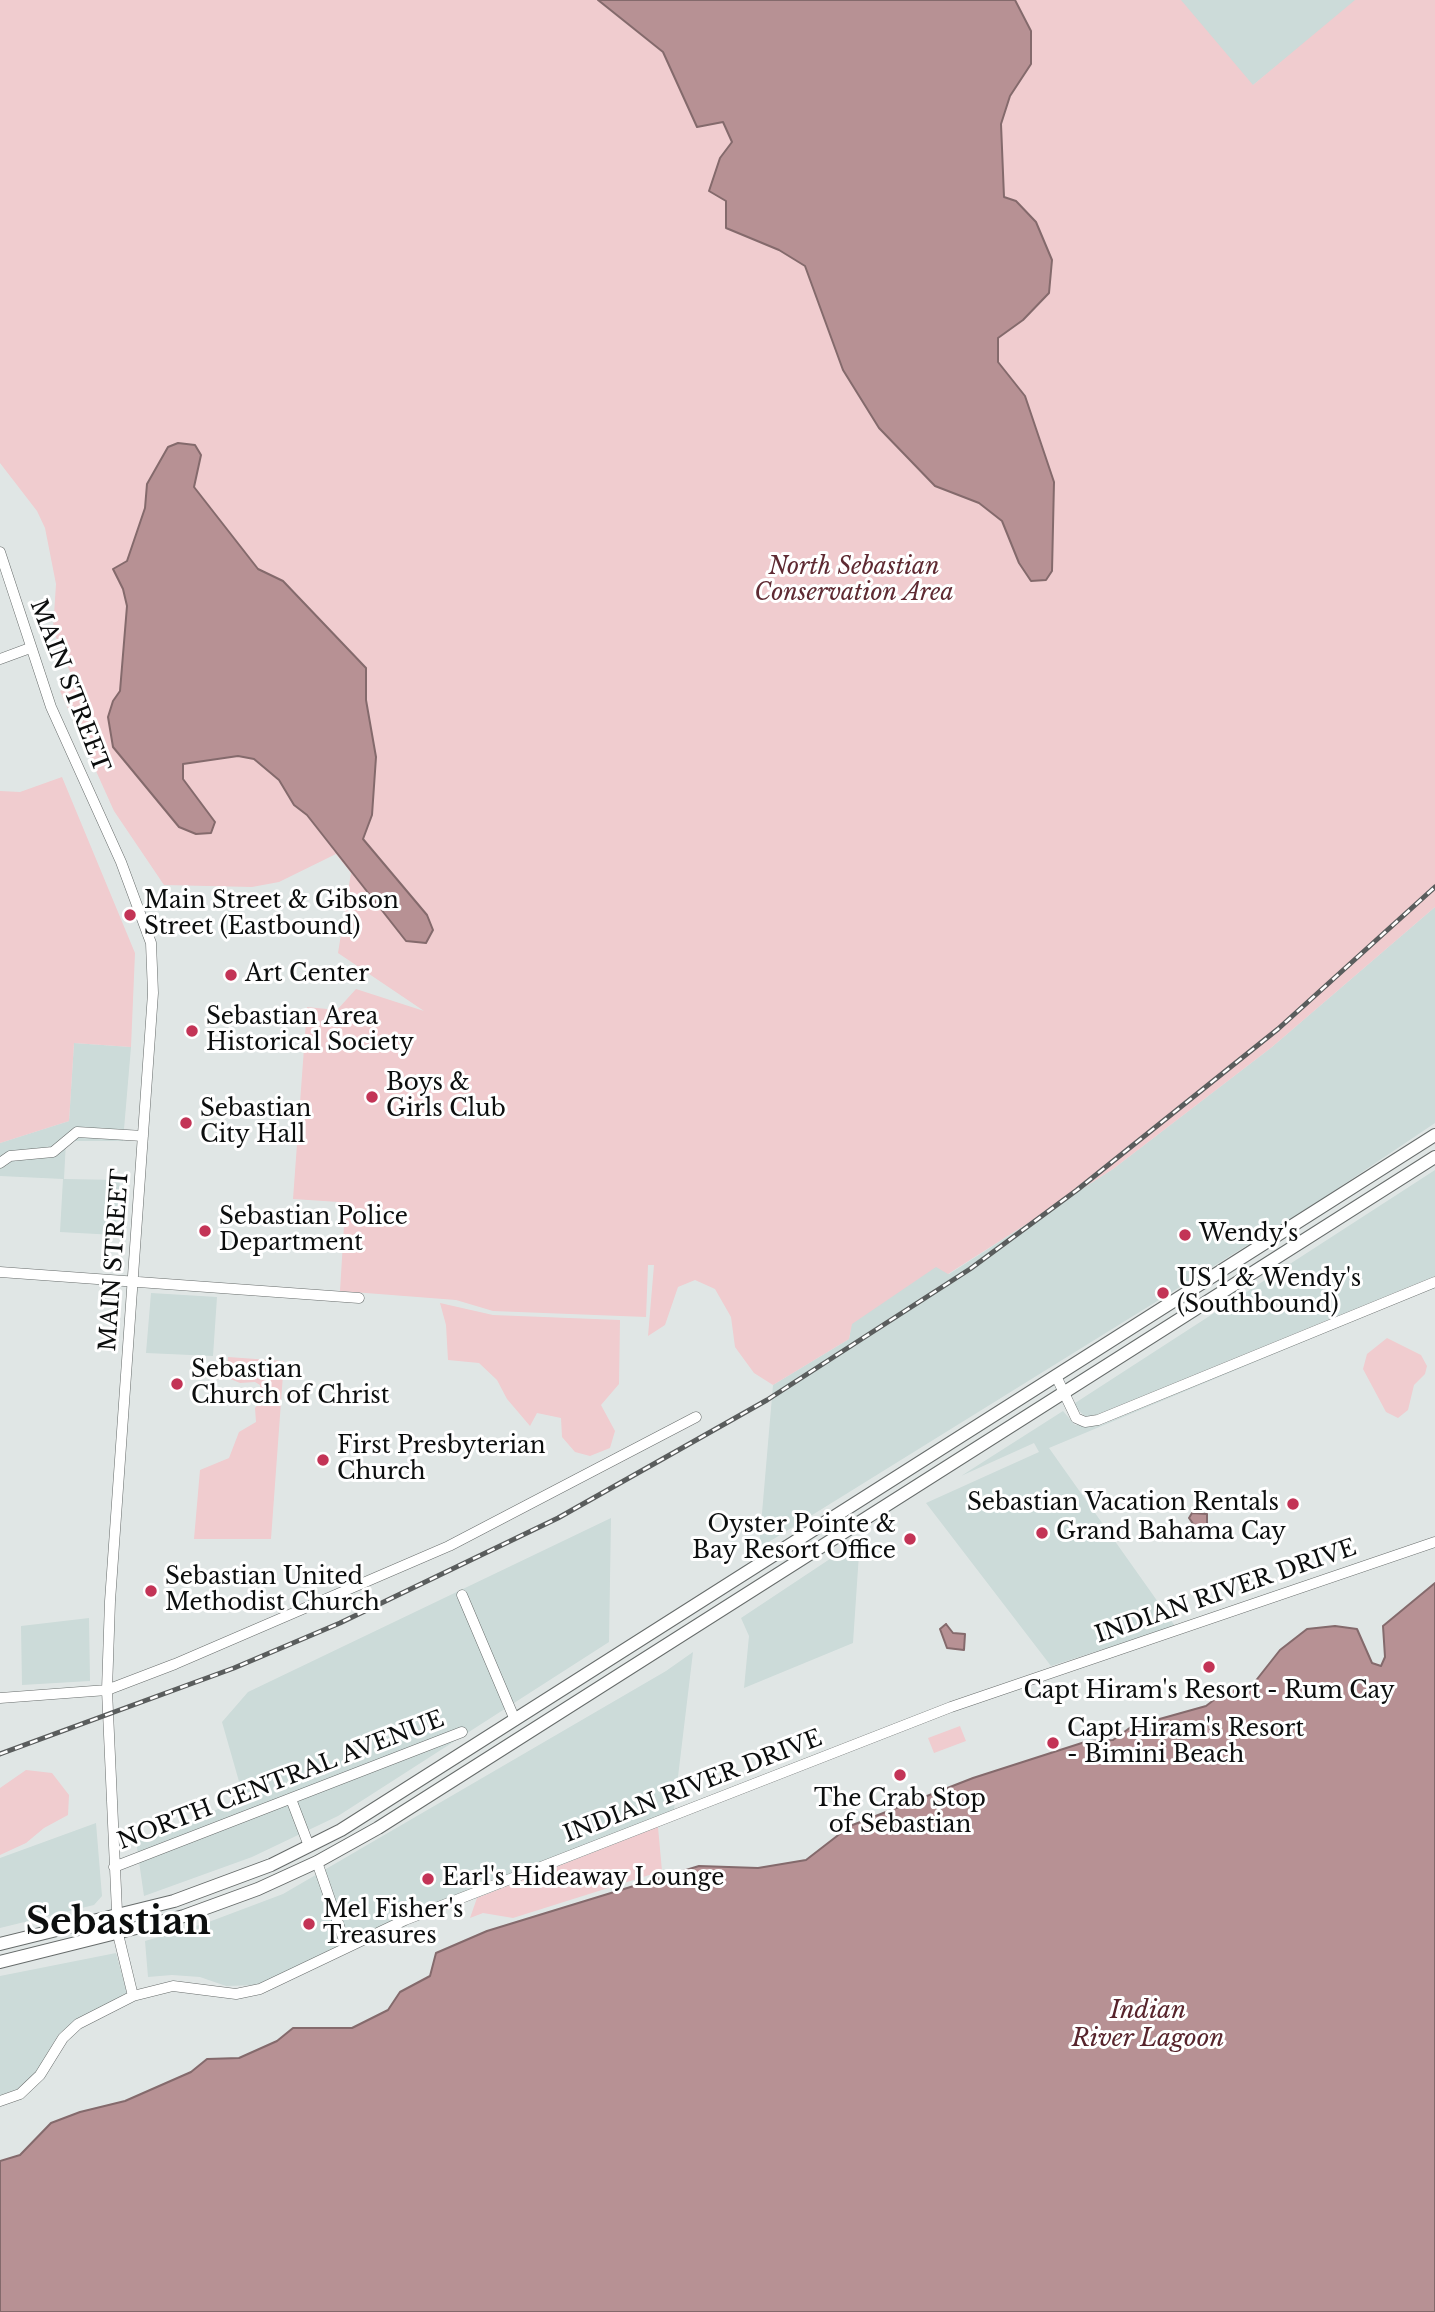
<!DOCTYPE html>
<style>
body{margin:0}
canvas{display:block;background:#e0e6e5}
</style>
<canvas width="1435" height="2312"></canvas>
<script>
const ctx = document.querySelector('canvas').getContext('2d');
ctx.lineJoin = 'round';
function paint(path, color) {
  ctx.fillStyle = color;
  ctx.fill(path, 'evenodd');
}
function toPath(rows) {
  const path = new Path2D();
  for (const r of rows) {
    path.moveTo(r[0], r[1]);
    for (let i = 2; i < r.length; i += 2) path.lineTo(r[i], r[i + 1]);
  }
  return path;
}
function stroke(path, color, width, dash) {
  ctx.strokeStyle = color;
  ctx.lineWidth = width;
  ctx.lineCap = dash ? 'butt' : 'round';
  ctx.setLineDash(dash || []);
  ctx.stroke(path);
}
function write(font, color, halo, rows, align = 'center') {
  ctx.font = font + ' "Libre Baskerville",serif';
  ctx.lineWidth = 6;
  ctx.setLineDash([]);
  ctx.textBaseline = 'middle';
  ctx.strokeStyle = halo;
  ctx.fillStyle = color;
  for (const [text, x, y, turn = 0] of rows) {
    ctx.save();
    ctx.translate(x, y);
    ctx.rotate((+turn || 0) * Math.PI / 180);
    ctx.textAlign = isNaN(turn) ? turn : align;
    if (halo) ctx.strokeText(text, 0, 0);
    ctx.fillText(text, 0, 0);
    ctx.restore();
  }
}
paint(toPath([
 [1170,0,1359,0,1237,98],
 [1435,907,1435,1123,1325,1197,759,1548,773,1385,849,1339,852,1321,929,1262,949,1274,1113,1169,1272,1047],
 [74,1043,131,1047,123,1141,66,1141,64,1179,120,1180,115,1235,60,1232,63,1179,0,1176,0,1143,69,1121],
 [1435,1170,1435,1276,1096,1415,1086,1417,1072,1405],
 [1435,1287,1049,1448,1175,1626,1051,1666,926,1503,1039,1452,1034,1443,961,1476,1063,1411,1075,1425,1101,1425],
 [151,1293,217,1297,213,1356,146,1353],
 [611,1518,609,1642,338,1816,252,1857,144,1896,136,1841,244,1799,222,1722,248,1692],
 [860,1539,853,1643,744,1688,749,1636,741,1618],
 [89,1618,90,1681,22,1685,21,1626],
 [693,1652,674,1810,402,1916,258,1985,226,1986,200,1977,172,1975,148,1977,145,1941,206,1923,283,1894,666,1671],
 [96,1823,102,1896,94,1905,0,1928,0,1858],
 [116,1953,127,1993,74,2021,58,2035,36,2072,17,2089,0,2096,0,1976]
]), '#ccdbd9');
paint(toPath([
 [0,0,1181,0,1253,85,1355,0,1435,0,1435,907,1272,1047,1113,1169,948,1274,936,1267,852,1324,849,1339,773,1385,754,1373,735,1347,731,1317,715,1289,695,1280,678,1287,665,1325,648,1336,654,1265,648,1265,646,1317,493,1311,456,1300,340,1291,345,1209,339,1202,293,1199,307,1007,337,1010,356,989,424,1011,338,953,351,873,336,854,279,882,252,887,164,885,114,811,60,691,75,684,53,630,56,584,45,528,37,511,0,463],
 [62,777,135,953,131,1047,74,1043,69,1121,0,1143,0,791,20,792],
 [440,1303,493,1315,620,1320,619,1384,601,1405,615,1431,610,1448,590,1456,575,1452,562,1437,561,1418,537,1413,530,1426,507,1399,497,1380,479,1363,448,1360,446,1325],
 [1387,1338,1421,1355,1427,1366,1425,1374,1414,1385,1408,1410,1398,1418,1386,1412,1363,1369,1367,1354],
 [228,1357,284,1361,271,1539,194,1539,200,1470,229,1458,239,1432,256,1422,255,1408,261,1400,260,1385,255,1382,240,1383,228,1378],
 [960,1726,966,1741,934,1753,928,1738],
 [26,1770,52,1773,69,1795,68,1815,44,1828,26,1843,0,1855,0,1788],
 [658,1827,662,1871,513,1918,483,1913,470,1918,477,1898]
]), '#f0cccf');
const water = toPath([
 [598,0,1015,0,1031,31,1031,64,1010,96,1001,124,1004,197,1016,201,1036,222,1052,260,1049,293,1023,320,998,338,998,362,1025,396,1054,482,1052,571,1046,580,1031,581,1019,563,1002,521,979,503,935,486,879,428,843,370,805,266,779,250,726,228,726,201,709,191,720,158,732,142,723,122,697,127,663,52,598,0],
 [178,443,195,445,201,455,194,487,258,569,283,581,366,668,366,700,376,757,372,815,363,839,427,915,433,930,426,943,406,941,307,815,294,805,279,780,254,759,238,756,183,764,183,779,215,822,211,833,196,834,179,827,113,747,108,717,113,701,120,691,127,606,123,589,113,569,127,561,145,508,147,484,168,447,178,443],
 [1192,1513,1207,1514,1207,1526,1196,1528,1189,1518,1192,1513],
 [1435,1583,1435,2312,0,2312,0,2161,20,2155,51,2123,80,2112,125,2101,191,2072,207,2059,239,2058,277,2041,293,2028,352,2028,388,2010,400,1992,430,1976,436,1953,487,1931,699,1866,758,1868,806,1860,850,1826,973,1778,1088,1741,1113,1740,1131,1727,1206,1706,1227,1690,1254,1683,1280,1650,1307,1629,1335,1626,1357,1629,1372,1663,1381,1666,1385,1657,1383,1626,1435,1583],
 [946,1624,953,1633,965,1634,964,1650,947,1648,940,1629,946,1624]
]);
paint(water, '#b79194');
stroke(water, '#846a6c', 2);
const minor = toPath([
 [0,552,51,707,121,862,151,943,153,993,110,1601,107,1690,118,1934,133,1996],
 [0,659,30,648],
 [0,1163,10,1156,53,1152,77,1132,143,1136],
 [0,1272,359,1298],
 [1056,1376,1076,1418,1085,1422,1098,1420,1435,1282],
 [462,1595,515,1720],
 [0,1698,107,1690,175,1664,449,1546,696,1417],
 [291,1799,309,1846],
 [317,1862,346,1946],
 [114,1867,462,1732],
 [0,2101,20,2094,40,2075,63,2038,78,2024,133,1996,173,1986,236,1994,260,1989,405,1920,951,1707,1435,1542]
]);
const major = toPath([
 [0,1944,174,1901,271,1865,341,1830,1435,1135],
 [0,1962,184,1916,258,1889,317,1862,378,1828,1435,1157]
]);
stroke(minor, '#676c6b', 11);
stroke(major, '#676c6b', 14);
stroke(minor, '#fff', 10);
stroke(major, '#fff', 12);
const rail = toPath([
 [0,1754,234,1668,340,1623,558,1518,767,1400,970,1269,1077,1190,1278,1029,1435,887]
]);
stroke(rail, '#5a5d5d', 5);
stroke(rail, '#fff', 2.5, [8]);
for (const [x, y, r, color] of [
 [130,915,7,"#c33456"],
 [231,975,7,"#c33456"],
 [192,1031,7,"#c33456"],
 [372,1097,7,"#c33456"],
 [186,1123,7,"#c33456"],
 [205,1231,7,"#c33456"],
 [1185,1235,7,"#c33456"],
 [1163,1293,7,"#c33456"],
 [177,1384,7,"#c33456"],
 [323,1460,7,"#c33456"],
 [1293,1504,7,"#c33456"],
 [1042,1533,7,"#c33456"],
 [910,1539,7,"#c33456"],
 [151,1591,7,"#c33456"],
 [1209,1667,7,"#c33456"],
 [1053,1743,7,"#c33456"],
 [900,1775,7,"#c33456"],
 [428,1879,7,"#c33456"],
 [309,1924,7,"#c33456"]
]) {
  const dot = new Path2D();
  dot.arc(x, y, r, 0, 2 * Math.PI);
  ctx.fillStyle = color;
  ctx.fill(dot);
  stroke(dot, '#fff', 2.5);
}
write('italic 23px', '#5e2a32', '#fff', [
 ["North Sebastian",854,568],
 ["Conservation Area",854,594]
]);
write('23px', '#0c0e0e', '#fff', [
 ["MAIN STREET",69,686,69],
 ["MAIN STREET",115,1260,-86],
 ["INDIAN RIVER DRIVE",1226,1592,-19],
 ["NORTH CENTRAL AVENUE",281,1781,-21],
 ["INDIAN RIVER DRIVE",693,1787,-21]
]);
write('23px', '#0c0e0e', '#fff', [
 ["Main Street & Gibson",144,902],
 ["Street (Eastbound)",144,928],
 ["Art Center",245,975],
 ["Sebastian Area",206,1018],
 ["Historical Society",206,1044],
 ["Boys &",386,1084],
 ["Girls Club",386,1110],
 ["Sebastian",200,1110],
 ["City Hall",200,1136],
 ["Sebastian Police",219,1218],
 ["Department",219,1244],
 ["Wendy's",1199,1235],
 ["US 1 & Wendy's",1177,1280],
 ["(Southbound)",1177,1306],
 ["Sebastian",191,1371],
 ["Church of Christ",191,1397],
 ["First Presbyterian",337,1447],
 ["Church",337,1473],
 ["Sebastian Vacation Rentals",1279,1504,"right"],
 ["Oyster Pointe &",896,1526,"right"],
 ["Bay Resort Office",896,1552,"right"],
 ["Grand Bahama Cay",1056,1533],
 ["Sebastian United",165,1578],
 ["Methodist Church",165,1604],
 ["Capt Hiram's Resort - Rum Cay",1209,1692,"center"],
 ["Capt Hiram's Resort",1067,1730],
 ["- Bimini Beach",1067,1756],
 ["The Crab Stop",900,1800,"center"],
 ["of Sebastian",900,1826,"center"],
 ["Earl's Hideaway Lounge",442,1879],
 ["Mel Fisher's",323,1911],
 ["Treasures",323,1937]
], 'left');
write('italic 24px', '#57242c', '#fff', [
 ["Indian",1148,2011],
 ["River Lagoon",1148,2039]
]);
write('bold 37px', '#0c0e0e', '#fff', [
 ["Sebastian",118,1924]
]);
</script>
